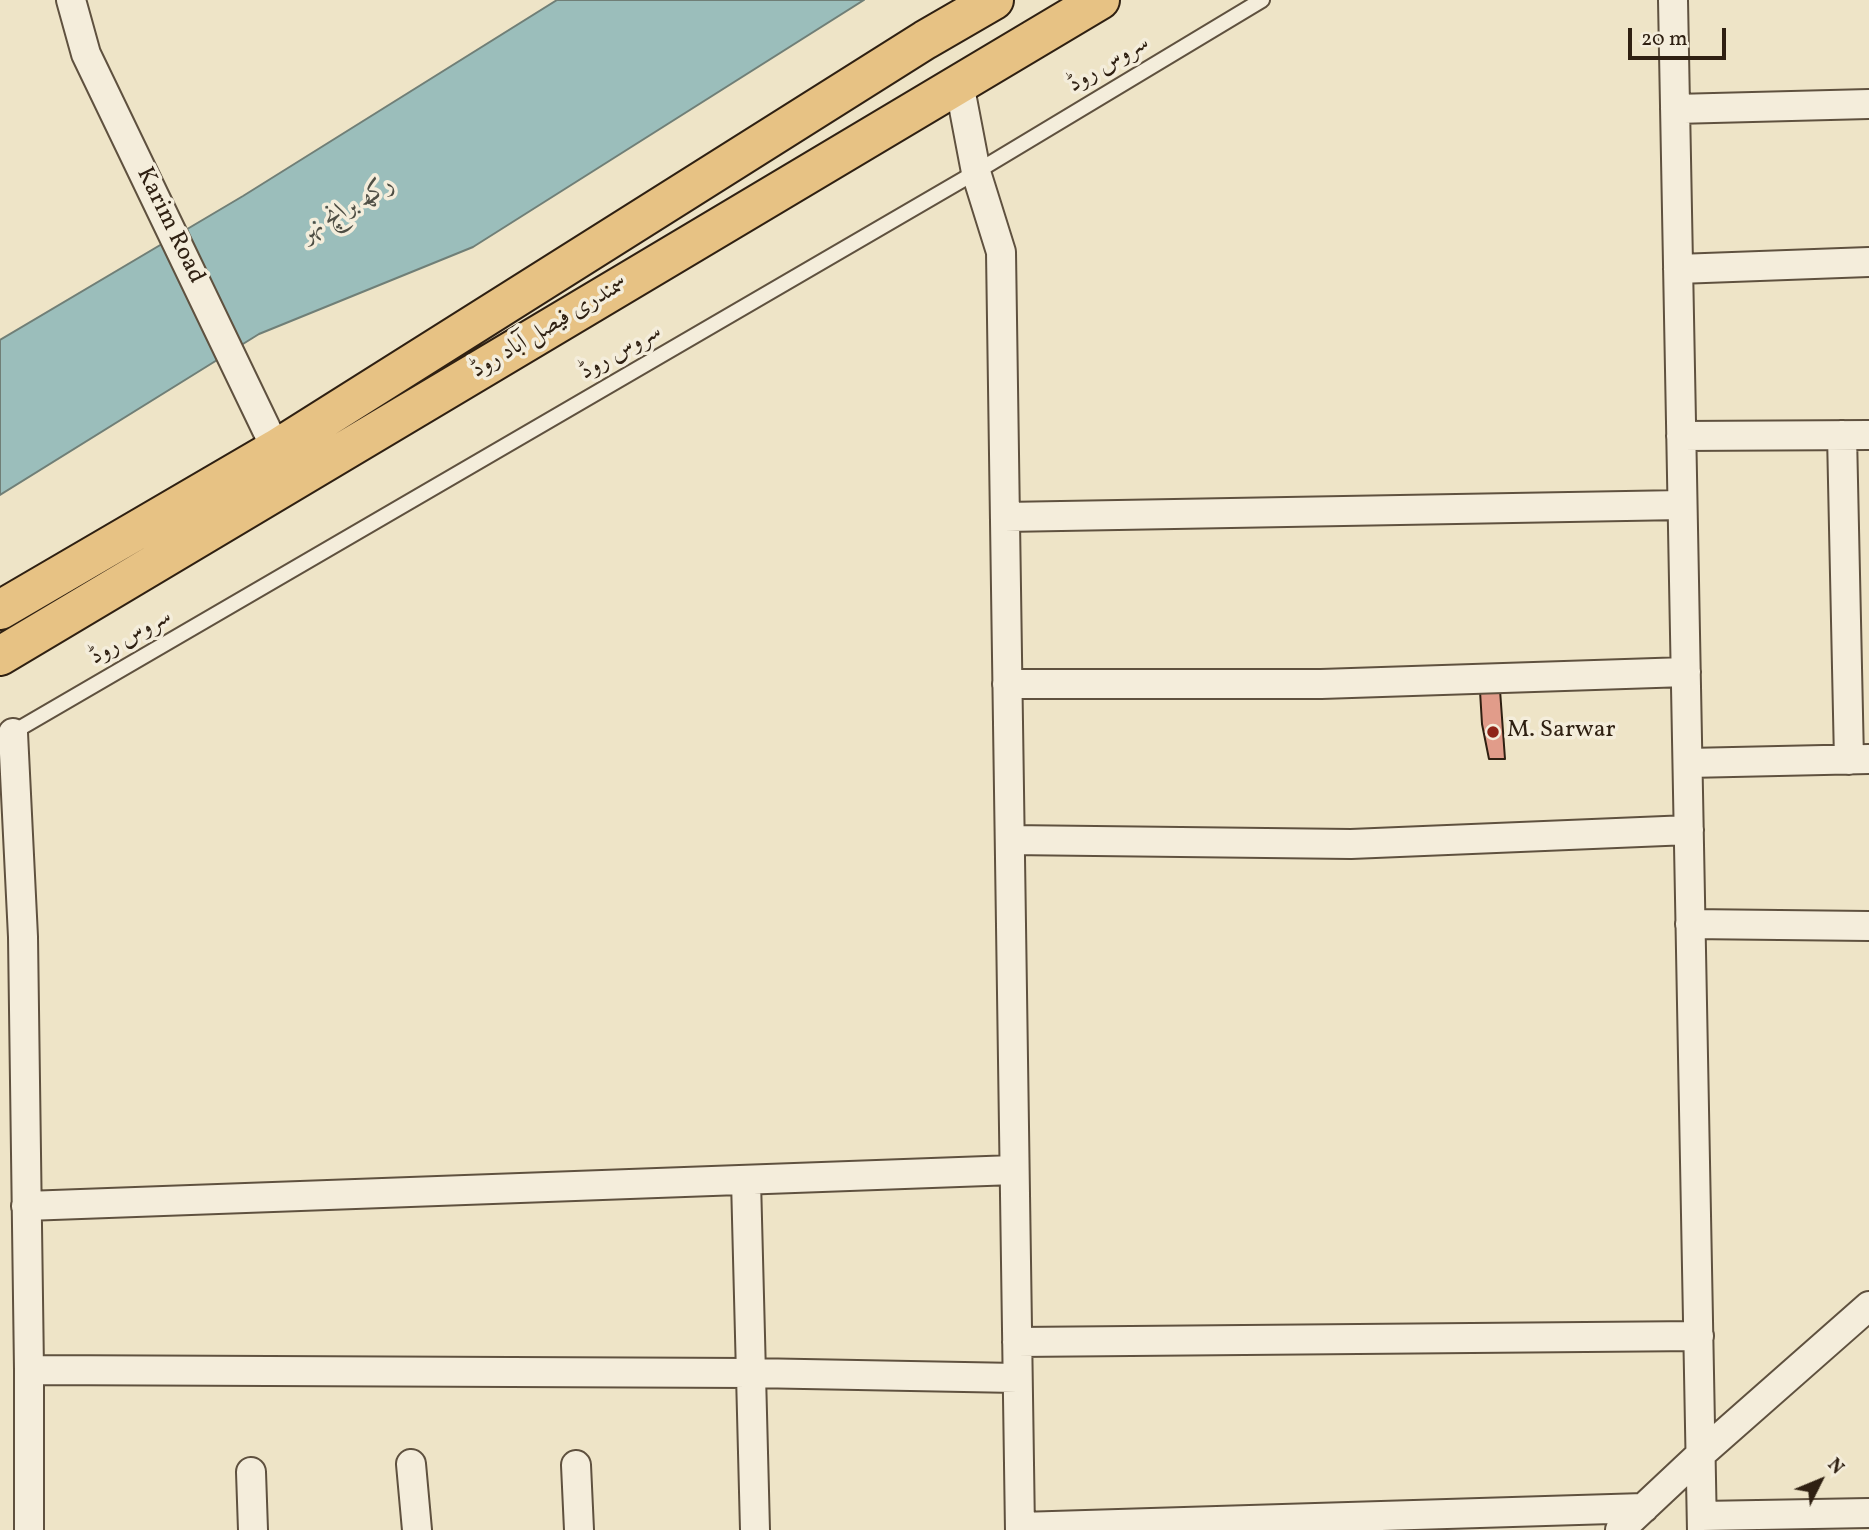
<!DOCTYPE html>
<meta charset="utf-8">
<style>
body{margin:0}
#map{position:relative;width:1869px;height:1530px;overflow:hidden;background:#eee4c7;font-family:Vollkorn,serif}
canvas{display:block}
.north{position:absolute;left:1785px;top:1446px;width:70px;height:70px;-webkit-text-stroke:5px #f4eddb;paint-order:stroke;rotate:47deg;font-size:19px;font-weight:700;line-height:28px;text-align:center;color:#2f2012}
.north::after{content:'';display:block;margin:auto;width:24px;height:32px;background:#2f2012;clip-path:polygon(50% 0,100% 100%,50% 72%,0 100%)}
.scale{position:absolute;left:1628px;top:28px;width:98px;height:32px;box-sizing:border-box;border:4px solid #2f2012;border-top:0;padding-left:9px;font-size:21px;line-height:24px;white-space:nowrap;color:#2f2012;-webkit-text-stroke:5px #f4eddb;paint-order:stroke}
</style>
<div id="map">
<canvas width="1869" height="1530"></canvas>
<div class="north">N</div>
<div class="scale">20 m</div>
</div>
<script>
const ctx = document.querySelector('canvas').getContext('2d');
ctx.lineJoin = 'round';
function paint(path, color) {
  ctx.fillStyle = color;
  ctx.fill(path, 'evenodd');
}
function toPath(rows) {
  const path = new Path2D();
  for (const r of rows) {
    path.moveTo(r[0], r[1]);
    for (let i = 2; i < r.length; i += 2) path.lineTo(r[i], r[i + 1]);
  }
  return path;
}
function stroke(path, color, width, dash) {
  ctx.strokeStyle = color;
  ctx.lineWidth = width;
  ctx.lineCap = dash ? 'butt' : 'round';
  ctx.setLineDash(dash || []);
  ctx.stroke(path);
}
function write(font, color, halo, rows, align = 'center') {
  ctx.font = font + ' Vollkorn,Amiri,serif';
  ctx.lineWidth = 7;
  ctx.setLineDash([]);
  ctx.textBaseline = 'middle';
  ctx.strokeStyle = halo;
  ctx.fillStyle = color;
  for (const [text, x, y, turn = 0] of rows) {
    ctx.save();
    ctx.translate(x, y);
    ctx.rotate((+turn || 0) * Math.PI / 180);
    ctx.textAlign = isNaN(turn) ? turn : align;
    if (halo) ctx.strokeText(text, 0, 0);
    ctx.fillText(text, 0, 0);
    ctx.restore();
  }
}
const water = toPath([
 [557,0,864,0,473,247,259,334,0,495,0,340,243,196,557,0]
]);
paint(water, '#9bbebb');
stroke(water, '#707f77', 2);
const building = toPath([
 [1500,690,1505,759,1489,759,1482,724,1480,691,1500,690]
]);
paint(building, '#e19c8a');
stroke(building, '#2f2012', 2);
const service = toPath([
 [10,734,976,172,1262,0]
]);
const minor = toPath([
 [71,0,86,54,276,449],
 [1673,0,1702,1530],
 [959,83,976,172,1001,252,1020,1530],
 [1675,109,1869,104],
 [1678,269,1869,262],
 [1842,435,1849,760],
 [1681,436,1869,435],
 [1005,517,1682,505],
 [1007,684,1321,684,1686,672],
 [13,733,23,937,29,1370,29,1530],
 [1688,763,1869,759],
 [1010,840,1351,844,1689,830],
 [1690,924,1869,926],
 [746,1180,755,1530],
 [26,1206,1014,1170],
 [1017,1342,1699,1336],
 [29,1370,751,1373,1017,1378],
 [411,1464,417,1530],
 [576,1465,579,1530],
 [251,1472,253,1530],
 [1702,1516,1869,1513],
 [1020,1527,1644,1508],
 [1620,1530,1701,1454,1869,1306]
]);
const trunk = toPath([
 [0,610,276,449,925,40,994,0],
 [0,656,1100,0]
]);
stroke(service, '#5f513f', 18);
stroke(minor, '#5f513f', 32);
stroke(trunk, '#2f2012', 42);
stroke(service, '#f4eddb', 14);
stroke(minor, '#f4eddb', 28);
stroke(trunk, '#e7c284', 38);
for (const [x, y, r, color] of [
 [1493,732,7,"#8f2418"]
]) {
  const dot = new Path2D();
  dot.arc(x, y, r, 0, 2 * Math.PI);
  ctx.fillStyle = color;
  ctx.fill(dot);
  stroke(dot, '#f4eddb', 2.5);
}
write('24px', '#2f2012', '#f4eddb', [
 ["سروس روڈ",1109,65,-31],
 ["Karim Road",169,226,64],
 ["سمندری فیصل آباد روڈ",550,328,-31],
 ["سروس روڈ",621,353,-30],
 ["سروس روڈ",131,638,-30]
]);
write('24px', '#2f2012', '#f4eddb', [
 ["M. Sarwar",1507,732]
], 'left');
write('italic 26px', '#4f4f45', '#f4eddb', [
 ["رکھ برانچ نہر",348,210,-31]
]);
</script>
